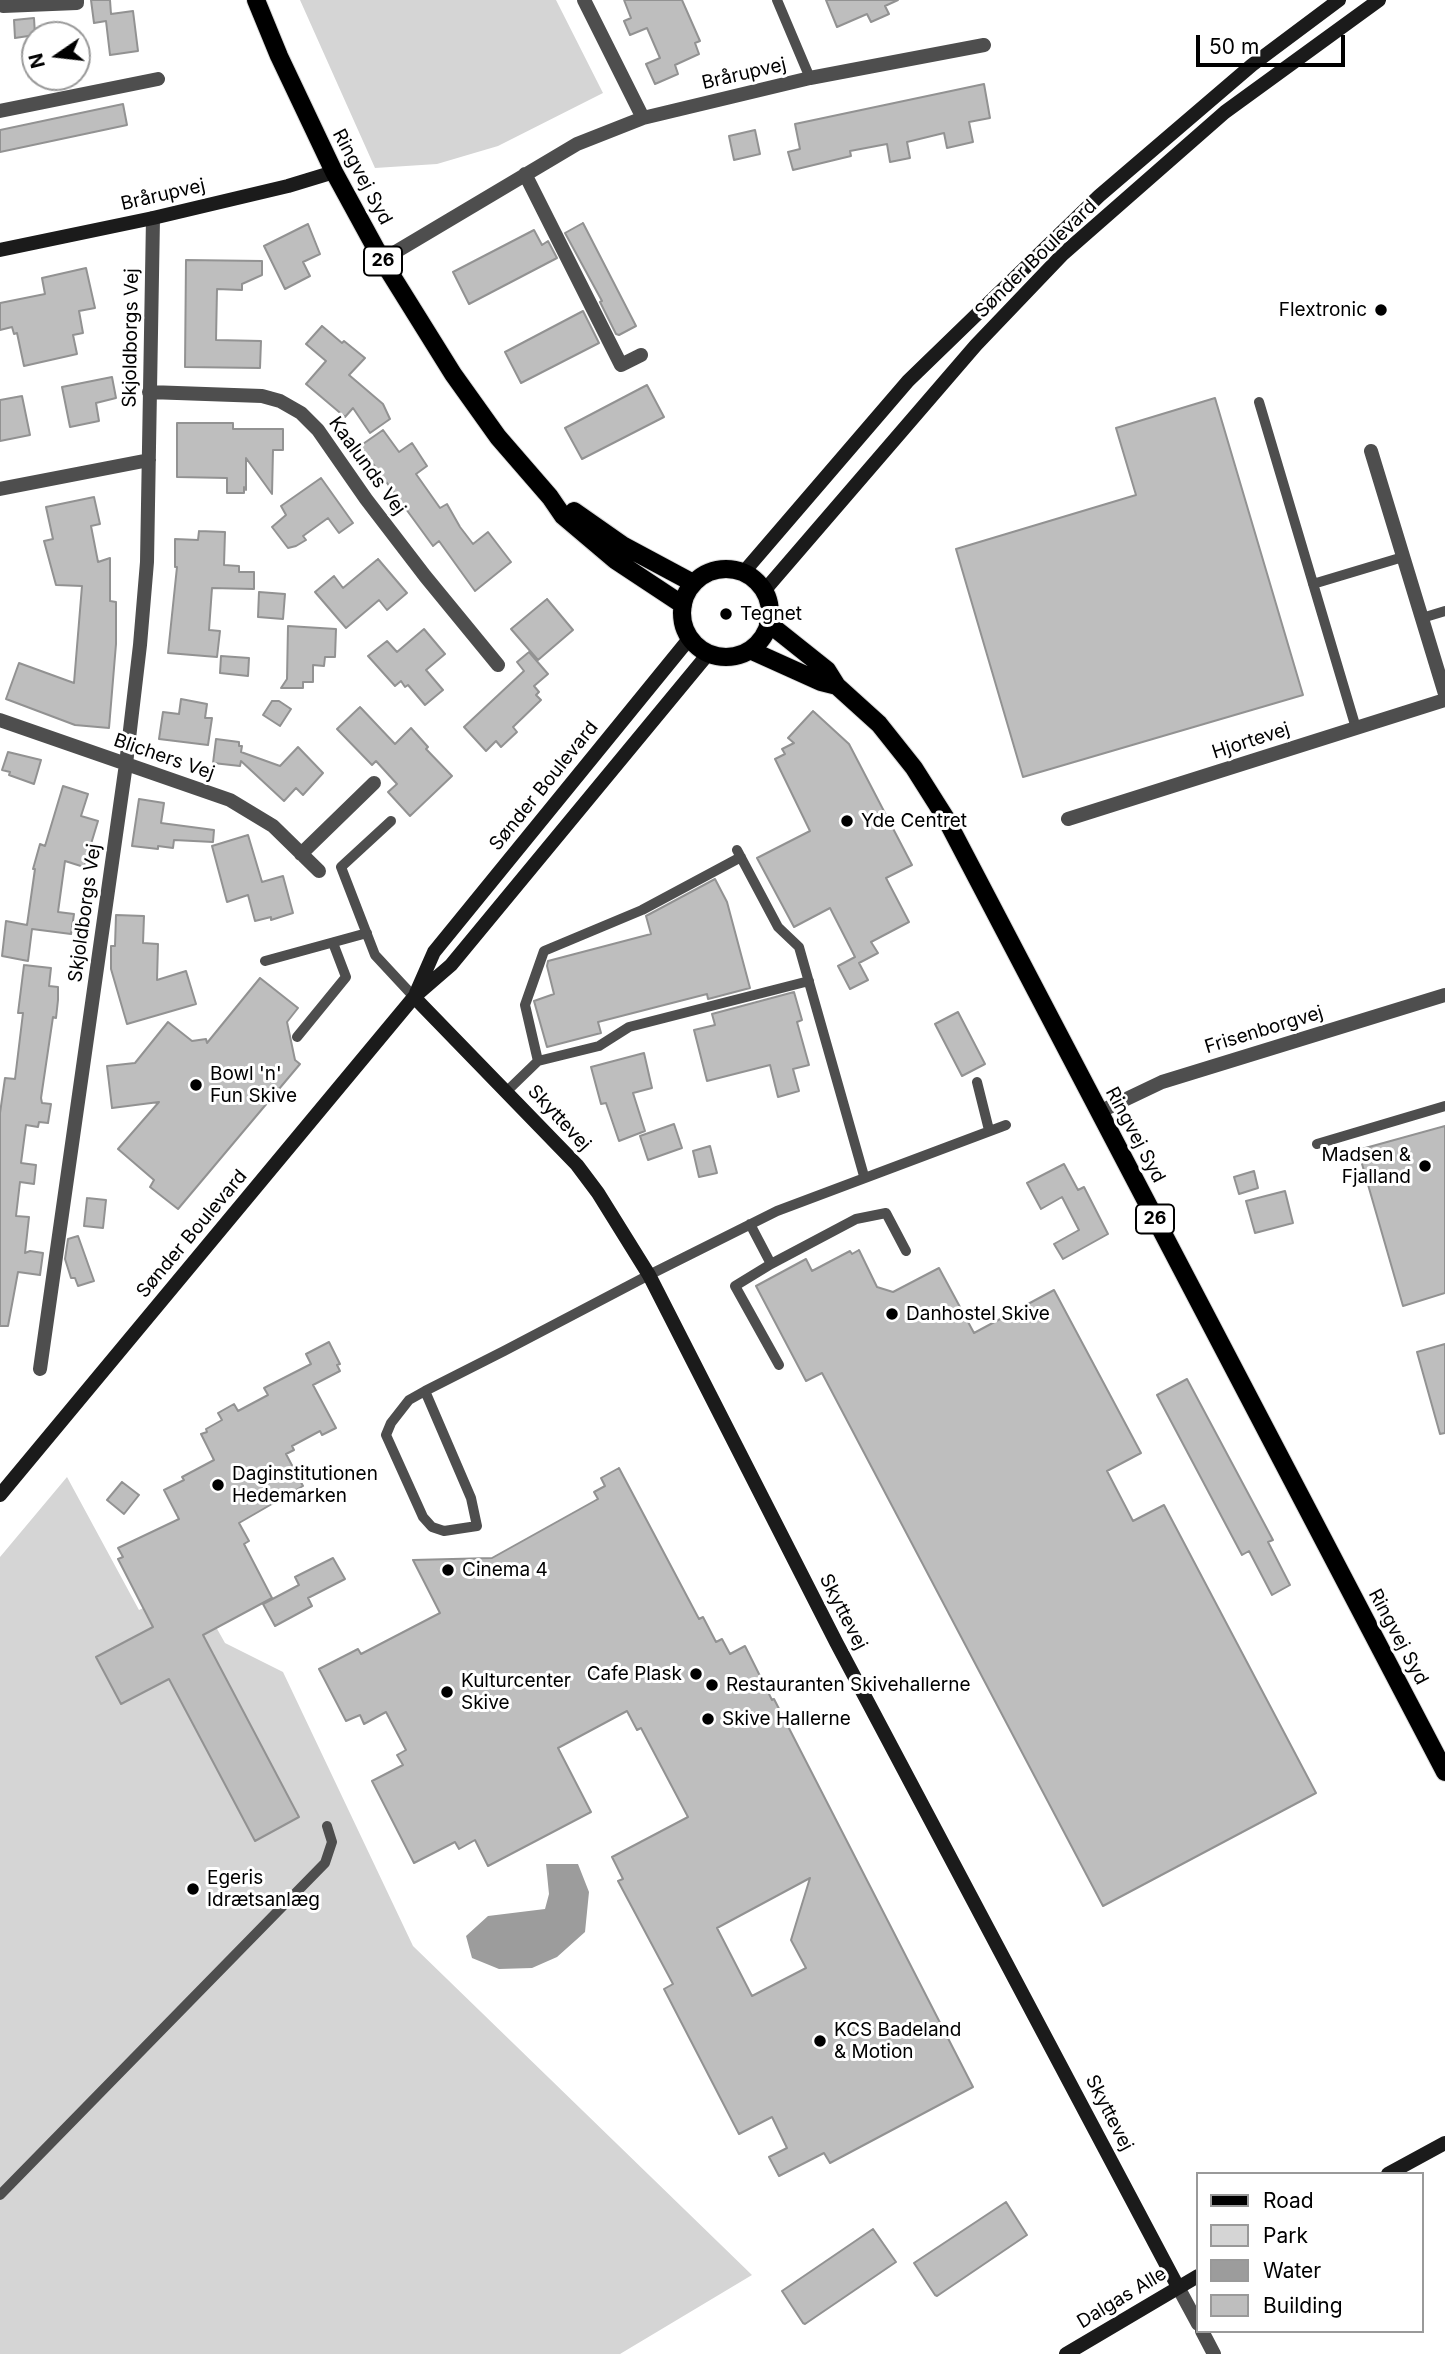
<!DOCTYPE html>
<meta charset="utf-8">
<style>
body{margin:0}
#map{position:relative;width:1445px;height:2354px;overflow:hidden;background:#fff;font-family:Inter,sans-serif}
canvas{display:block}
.legend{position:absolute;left:1196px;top:2172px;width:228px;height:161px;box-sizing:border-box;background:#fff;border:2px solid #999;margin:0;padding:9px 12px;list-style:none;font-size:21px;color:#000}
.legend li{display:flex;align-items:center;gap:14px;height:35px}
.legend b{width:35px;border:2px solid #999}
.north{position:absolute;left:21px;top:21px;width:70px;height:70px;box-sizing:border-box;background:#fff;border:2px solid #999;border-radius:50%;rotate:256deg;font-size:19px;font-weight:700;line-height:28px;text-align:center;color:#000}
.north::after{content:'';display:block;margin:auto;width:24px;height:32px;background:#000;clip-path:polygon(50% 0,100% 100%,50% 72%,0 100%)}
.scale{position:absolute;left:1196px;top:35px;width:149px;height:32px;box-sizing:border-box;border:4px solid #000;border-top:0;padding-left:9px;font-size:21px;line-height:24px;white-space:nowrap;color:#000;-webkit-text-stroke:5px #fff;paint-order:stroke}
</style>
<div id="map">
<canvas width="1445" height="2354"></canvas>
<ul class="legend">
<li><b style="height:9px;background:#000"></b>Road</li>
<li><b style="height:19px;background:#d5d5d5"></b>Park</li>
<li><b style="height:19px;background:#9c9c9c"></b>Water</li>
<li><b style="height:19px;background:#bebebe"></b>Building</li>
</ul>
<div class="north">N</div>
<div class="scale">50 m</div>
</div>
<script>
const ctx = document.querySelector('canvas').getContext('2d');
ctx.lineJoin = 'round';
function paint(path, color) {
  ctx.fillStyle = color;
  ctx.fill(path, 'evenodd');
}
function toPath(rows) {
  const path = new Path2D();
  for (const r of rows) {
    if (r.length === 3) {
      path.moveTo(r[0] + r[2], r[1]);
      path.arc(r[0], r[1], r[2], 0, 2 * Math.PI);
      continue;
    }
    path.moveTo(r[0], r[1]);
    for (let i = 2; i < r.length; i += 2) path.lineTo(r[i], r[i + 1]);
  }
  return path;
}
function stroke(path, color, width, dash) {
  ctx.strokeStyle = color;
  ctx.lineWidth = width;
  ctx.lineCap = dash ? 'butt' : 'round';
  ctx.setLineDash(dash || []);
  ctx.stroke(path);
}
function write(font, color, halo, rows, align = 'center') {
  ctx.font = font + ' Inter,sans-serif';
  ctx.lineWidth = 6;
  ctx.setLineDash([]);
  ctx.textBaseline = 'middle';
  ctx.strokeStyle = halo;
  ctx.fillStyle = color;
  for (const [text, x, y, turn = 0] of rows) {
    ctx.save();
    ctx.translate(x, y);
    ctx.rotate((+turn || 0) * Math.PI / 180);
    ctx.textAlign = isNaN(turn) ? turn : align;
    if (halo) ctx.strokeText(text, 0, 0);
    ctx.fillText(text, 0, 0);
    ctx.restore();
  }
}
paint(toPath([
 [300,0,556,0,603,93,498,146,437,164,375,168],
 [67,1477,139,1610,167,1597,202,1602,225,1643,283,1672,413,1946,752,2275,620,2354,0,2354,0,1557]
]), '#d5d5d5');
paint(toPath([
 [546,1864,578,1864,589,1892,585,1932,557,1957,532,1968,499,1969,472,1958,466,1936,488,1916,545,1909,549,1894]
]), '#9c9c9c');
const building = toPath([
 [91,0,110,0,111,14,133,11,138,51,110,55,106,21,94,23,91,0],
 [624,0,682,0,700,41,695,43,699,54,675,65,678,74,655,84,646,64,660,58,647,28,630,35,624,21,631,18,624,0],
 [826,0,898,0,885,6,889,14,871,22,867,14,837,27,826,0],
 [34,18,35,35,15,38,14,20,34,18],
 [984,84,990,118,969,122,973,142,947,148,944,133,907,142,910,158,890,162,887,144,850,151,851,156,793,170,788,152,800,149,795,124,984,84],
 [123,104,127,125,0,152,0,130,123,104],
 [755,130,760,154,734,160,729,136,755,130],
 [583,223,636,326,619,335,616,334,600,302,602,301,565,233,583,223],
 [308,224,320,254,303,262,310,276,285,289,264,246,308,224],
 [534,230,542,245,548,241,557,258,469,304,453,272,534,230],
 [186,260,262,261,262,275,242,284,242,290,217,289,216,340,261,341,260,368,185,367,186,260],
 [86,268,95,308,79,311,83,333,73,335,77,354,24,366,17,333,14,334,12,327,0,330,0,303,45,294,42,278,86,268],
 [583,311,599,343,521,383,505,352,583,311],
 [322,326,342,343,344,341,365,358,349,375,383,404,390,419,370,433,353,408,345,417,306,384,326,361,306,344,322,326],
 [112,377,116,398,96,403,99,421,70,427,62,387,112,377],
 [647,385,664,417,582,459,565,428,647,385],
 [22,396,30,435,0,441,0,400,22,396],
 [1215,398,1303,695,1023,777,956,549,1136,495,1116,428,1215,398],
 [177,423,233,423,233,429,283,429,283,450,273,450,272,494,246,458,246,490,244,487,244,493,227,493,227,478,177,477,177,423],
 [383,430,399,452,412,443,427,466,416,474,440,508,447,504,460,527,473,544,488,532,511,562,475,591,439,541,433,546,360,446,383,430],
 [321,478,353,523,339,533,328,518,303,536,306,540,296,546,288,548,272,527,286,515,281,506,321,478],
 [94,497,100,524,91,526,98,562,110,558,110,601,116,602,116,644,109,728,75,725,6,699,19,663,74,683,82,586,56,585,44,541,53,539,46,507,94,497],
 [199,531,225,532,224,565,239,566,239,572,254,572,254,589,212,588,209,630,220,631,217,657,168,653,177,567,175,567,175,539,198,540,199,531],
 [378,559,407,593,387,610,379,600,346,628,315,592,334,576,343,588,378,559],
 [259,592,285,594,283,619,258,617,259,592],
 [547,599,573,630,538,660,511,629,547,599],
 [288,626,336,629,335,657,325,657,324,666,313,665,313,682,303,682,303,688,281,688,287,679,288,626],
 [424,629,445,654,426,670,443,690,425,705,408,685,405,687,401,681,395,686,368,656,387,641,397,652,424,629],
 [529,652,548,674,534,686,539,692,536,695,541,700,513,727,517,732,501,747,496,741,486,751,464,727,524,671,517,662,529,652],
 [221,656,249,658,248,676,220,673,221,656],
 [181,699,207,704,205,718,212,718,208,745,159,739,163,712,179,714,181,699],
 [272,701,279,701,291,709,280,726,263,715,272,701],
 [360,707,395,744,411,728,428,747,426,749,452,776,410,816,388,792,397,784,376,761,372,765,337,729,360,707],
 [813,711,849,744,912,865,886,878,909,922,871,942,878,953,859,963,868,980,850,989,838,966,855,957,830,908,794,927,757,858,810,831,775,759,785,754,782,749,794,743,788,738,813,711],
 [216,739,239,742,239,746,242,746,241,752,280,766,298,747,323,773,303,795,296,788,284,801,241,761,240,766,213,763,216,739],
 [8,752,41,760,34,784,9,775,10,772,2,770,8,752],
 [63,786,88,794,81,816,98,821,84,867,65,861,58,912,74,914,71,934,32,929,28,961,2,956,6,921,27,925,35,869,33,869,40,844,45,846,63,786],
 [139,799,164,803,161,823,214,830,213,842,174,840,173,848,158,846,158,849,132,846,139,799],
 [248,835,262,882,283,876,293,913,271,920,271,917,255,921,248,895,227,902,212,846,248,835],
 [715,879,727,902,750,988,708,999,707,994,598,1022,601,1033,547,1047,534,1001,554,994,547,966,548,961,651,934,646,916,715,879],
 [116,915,144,916,143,943,158,944,157,980,186,971,196,1004,127,1024,111,969,111,946,115,946,116,915],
 [24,965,51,968,49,986,58,987,58,1000,56,1018,53,1017,41,1098,42,1103,51,1104,48,1123,39,1122,38,1127,26,1125,21,1163,36,1165,34,1184,20,1182,16,1216,29,1217,25,1253,30,1251,43,1253,40,1275,18,1272,8,1326,0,1326,0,1113,5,1078,15,1079,23,1013,18,1013,24,965],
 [260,978,298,1008,287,1022,295,1060,300,1064,178,1209,150,1187,154,1180,118,1149,159,1102,112,1108,107,1066,135,1063,168,1022,192,1041,206,1039,207,1043,260,978],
 [794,992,802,1020,797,1022,809,1065,793,1069,799,1091,778,1097,770,1065,707,1081,694,1030,715,1025,712,1014,794,992],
 [958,1012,985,1064,962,1076,935,1024,958,1012],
 [644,1053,652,1088,633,1093,645,1131,619,1141,606,1103,601,1104,591,1067,644,1053],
 [674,1124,682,1148,648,1160,640,1136,674,1124],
 [1445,1126,1445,1293,1403,1306,1358,1150,1445,1126],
 [710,1146,717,1173,699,1177,693,1151,710,1146],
 [1064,1164,1078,1190,1084,1187,1108,1234,1063,1259,1054,1244,1079,1230,1062,1197,1041,1209,1027,1183,1064,1164],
 [1254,1171,1258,1188,1239,1194,1234,1177,1254,1171],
 [1285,1191,1293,1223,1255,1233,1246,1201,1285,1191],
 [87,1198,106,1200,103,1228,84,1226,87,1198],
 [78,1236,94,1281,78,1286,75,1278,71,1278,65,1259,68,1239,78,1236],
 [859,1250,877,1287,893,1292,939,1268,974,1333,1054,1290,1141,1453,1107,1471,1133,1521,1164,1505,1316,1793,1103,1906,822,1373,806,1381,756,1286,806,1259,812,1271,850,1251,852,1254,859,1250],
 [329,1342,340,1364,337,1365,340,1371,313,1385,336,1428,322,1435,320,1431,292,1446,294,1450,286,1454,303,1486,239,1523,249,1541,244,1544,272,1598,203,1635,299,1817,255,1841,169,1679,121,1704,96,1657,153,1627,118,1559,123,1557,118,1548,179,1519,164,1490,184,1480,182,1477,214,1460,201,1434,207,1432,206,1429,222,1420,218,1413,234,1404,238,1411,268,1395,264,1388,311,1364,306,1354,329,1342],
 [1445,1344,1445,1433,1440,1434,1417,1352,1445,1344],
 [1187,1379,1273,1540,1268,1542,1290,1585,1272,1595,1249,1551,1242,1555,1157,1395,1187,1379],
 [619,1468,699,1619,703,1617,716,1642,722,1639,730,1654,745,1646,772,1700,774,1699,973,2087,830,2163,824,2153,779,2176,769,2157,787,2148,772,2117,739,2134,664,1989,673,1984,618,1881,623,1879,612,1857,688,1817,641,1728,637,1730,627,1711,558,1748,591,1812,488,1866,475,1840,459,1849,455,1842,414,1863,372,1781,403,1765,397,1755,406,1750,386,1712,364,1724,360,1715,346,1721,319,1669,358,1649,361,1654,440,1613,413,1560,492,1558,598,1499,594,1492,605,1486,601,1478,619,1468],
 [810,1878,791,1940,806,1968,752,1996,717,1928,810,1878],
 [122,1482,139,1495,124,1514,107,1500,122,1482],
 [333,1558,345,1579,308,1598,312,1606,275,1626,263,1604,299,1585,295,1577,333,1558],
 [1006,2202,1027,2235,937,2296,935,2295,914,2263,1006,2202],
 [873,2229,896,2262,805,2324,803,2323,782,2291,873,2229]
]);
paint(building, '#bebebe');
stroke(building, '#929292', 2);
const primary = toPath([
 [256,0,279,56,334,172,382,260,453,374,498,437,550,497,563,516,615,560,683,605],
 [574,511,624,546,693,583],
 [726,613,44],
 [768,623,827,670,837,686,879,724,914,768,945,817,1445,1772],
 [750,650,821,682,837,686]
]);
stroke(primary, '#dbdbdb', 20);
stroke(toPath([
 [777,0,810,78],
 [1259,402,1356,728],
 [1313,584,1403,557],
 [1422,618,1445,611],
 [391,821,341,867,375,955,414,997],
 [737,850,778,927,799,947,864,1176],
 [265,961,367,933],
 [297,1037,346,977,333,943],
 [538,1061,525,1005,544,951,642,910,741,857],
 [977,1082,989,1130],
 [507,1091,538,1061,599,1046,629,1027,809,981],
 [1317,1144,1445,1106],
 [750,1224,771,1264,735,1286,779,1365],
 [771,1264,856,1219,886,1213,906,1251],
 [425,1391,471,1498,477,1526,444,1531,432,1527,423,1517,386,1435,391,1423,409,1400,425,1391,504,1351,649,1275,777,1211,1006,1125],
 [0,2195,325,1863,332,1842,327,1826]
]), '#4e4e4e', 10);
stroke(toPath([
 [3,0,3,6,77,3,77,0],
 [584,0,643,118],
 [0,111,158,79],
 [525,174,621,365,641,355],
 [382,260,577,144,643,118,810,78,984,45],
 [149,392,262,396,280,401,301,413,318,430,366,499,425,576,498,665],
 [1371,451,1445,694],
 [0,489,149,460],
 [0,720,230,800,273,826,319,871],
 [1068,819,1445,700],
 [301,854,374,783],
 [1099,1112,1162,1082,1445,995],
 [40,1369,126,764,140,645,147,562,153,218],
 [1178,2287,1198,2324],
 [1202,2331,1214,2354]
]), '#4e4e4e', 14);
stroke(toPath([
 [0,250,153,218,288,186,334,172],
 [743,573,908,381,1099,196,1252,65,1339,0],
 [764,591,976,345,1063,254,1225,112,1379,0],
 [416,993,434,952,689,639],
 [414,997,577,1165,598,1193,649,1275,836,1642,1178,2287],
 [0,1495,414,997,451,965,708,654],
 [1388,2174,1445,2143],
 [1066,2354,1198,2276]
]), '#1b1b1b', 14);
stroke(primary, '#000', 18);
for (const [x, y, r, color] of [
 [1381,310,7,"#000"],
 [726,614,7,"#000"],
 [847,821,7,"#000"],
 [196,1085,7,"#000"],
 [1425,1166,7,"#000"],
 [892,1314,7,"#000"],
 [218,1485,7,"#000"],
 [448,1570,7,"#000"],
 [696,1674,7,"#000"],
 [712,1685,7,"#000"],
 [447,1692,7,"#000"],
 [708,1719,7,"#000"],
 [193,1889,7,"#000"],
 [820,2041,7,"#000"]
]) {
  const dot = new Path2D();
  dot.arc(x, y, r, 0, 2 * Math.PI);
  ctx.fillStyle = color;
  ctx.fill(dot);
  stroke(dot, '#fff', 2.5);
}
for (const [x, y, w] of [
 [383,261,38],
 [1155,1219,38]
]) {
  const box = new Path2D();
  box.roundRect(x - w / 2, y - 14.5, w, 29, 5);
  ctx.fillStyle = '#fff';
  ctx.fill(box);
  stroke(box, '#000', 2);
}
write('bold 18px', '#000', null, [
 ["26",383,261],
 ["26",1155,1219]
]);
write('19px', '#000', '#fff', [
 ["Brårupvej",744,74,-13],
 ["Ringvej Syd",362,177,62],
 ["Brårupvej",163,195,-13],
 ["Sønder Boulevard",1036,259,-44],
 ["Skjoldborgs Vej",131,338,-89],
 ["Kaalunds Vej",367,466,54],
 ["Hjortevej",1251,741,-18],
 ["Blichers Vej",164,757,19],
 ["Sønder Boulevard",544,786,-51],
 ["Skjoldborgs Vej",85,913,-82],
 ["Frisenborgvej",1264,1030,-17],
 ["Skyttevej",559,1118,47],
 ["Ringvej Syd",1135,1135,62],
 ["Sønder Boulevard",192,1234,-50],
 ["Skyttevej",843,1612,63],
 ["Ringvej Syd",1398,1637,62],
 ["Skyttevej",1109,2113,63],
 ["Dalgas Alle",1122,2298,-31]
]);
write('19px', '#000', '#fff', [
 ["Flextronic",1367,310,"right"],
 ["Tegnet",740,614],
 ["Yde Centret",861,821],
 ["Bowl 'n'",210,1074],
 ["Fun Skive",210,1096],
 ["Madsen &",1411,1155,"right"],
 ["Fjalland",1411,1177,"right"],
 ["Danhostel Skive",906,1314],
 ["Daginstitutionen",232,1474],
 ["Hedemarken",232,1496],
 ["Cinema 4",462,1570],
 ["Cafe Plask",682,1674,"right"],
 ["Kulturcenter",461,1681],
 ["Skive",461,1703],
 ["Restauranten Skivehallerne",726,1685],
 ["Skive Hallerne",722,1719],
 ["Egeris",207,1878],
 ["Idrætsanlæg",207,1900],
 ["KCS Badeland",834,2030],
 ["& Motion",834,2052]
], 'left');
</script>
